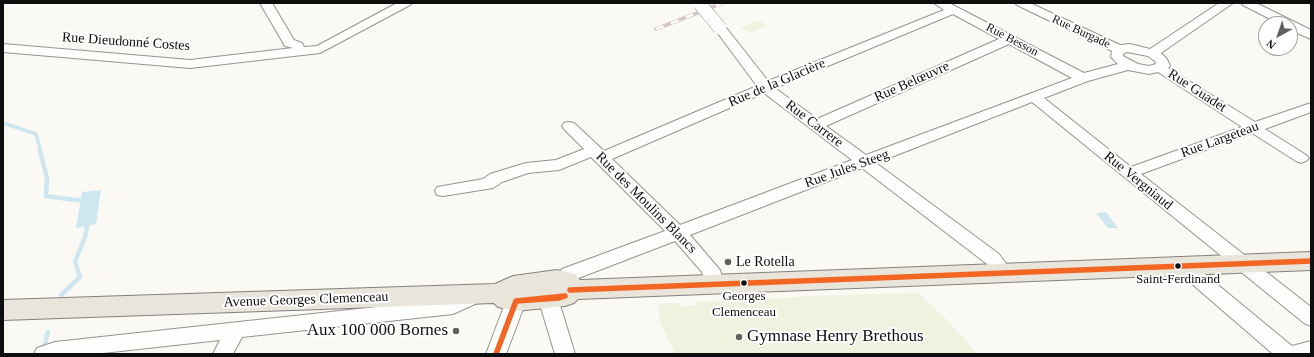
<!DOCTYPE html>
<meta charset="utf-8">
<style>
body{margin:0}
#map{position:relative;width:1314px;height:357px;overflow:hidden;background:#faf9f3;font-family:Georgia,serif}
canvas{display:block}
.frame{position:absolute;inset:0;border:4px solid #0e0e0e;pointer-events:none}
.north{position:absolute;left:1258px;top:16px;width:40px;height:40px;box-sizing:border-box;background:#fff;border:1px solid #9f9f9f;border-radius:50%;rotate:220deg;font-size:11px;font-weight:700;line-height:16px;text-align:center;color:#0e0e0e}
.north::after{content:'';display:block;margin:auto;width:14px;height:18px;background:#61605e;clip-path:polygon(50% 0,100% 100%,50% 72%,0 100%)}
</style>
<div id="map">
<canvas width="1314" height="357"></canvas>
<div class="frame"></div>
<div class="north">N</div>
</div>
<script>
const ctx = document.querySelector('canvas').getContext('2d');
ctx.lineJoin = 'round';
function paint(path, color) {
  ctx.fillStyle = color;
  ctx.fill(path, 'evenodd');
}
function toPath(rows) {
  const path = new Path2D();
  for (const r of rows) {
    path.moveTo(r[0], r[1]);
    for (let i = 2; i < r.length; i += 2) path.lineTo(r[i], r[i + 1]);
  }
  return path;
}
function stroke(path, color, width, dash) {
  ctx.strokeStyle = color;
  ctx.lineWidth = width;
  ctx.lineCap = dash ? 'butt' : 'round';
  ctx.setLineDash(dash || []);
  ctx.stroke(path);
}
function write(font, color, halo, rows, align = 'center') {
  ctx.font = font + ' Georgia,serif';
  ctx.lineWidth = 4;
  ctx.setLineDash([]);
  ctx.textBaseline = 'middle';
  ctx.strokeStyle = halo;
  ctx.fillStyle = color;
  for (const [text, x, y, turn = 0] of rows) {
    ctx.save();
    ctx.translate(x, y);
    ctx.rotate((+turn || 0) * Math.PI / 180);
    ctx.textAlign = isNaN(turn) ? turn : align;
    if (halo) ctx.strokeText(text, 0, 0);
    ctx.fillText(text, 0, 0);
    ctx.restore();
  }
}
paint(toPath([
 [757,20,767,25,751,33,741,28],
 [919,293,949,322,978,354,675,354,660,321,658,304,680,303,680,306,697,305,697,302,786,298,805,296]
]), '#eef2df');
paint(toPath([
 [101,190,96,224,76,228,82,192],
 [1106,212,1118,228,1108,228,1096,213]
]), '#cde6f0');
stroke(toPath([
 [3,123,36,134,41,152]
]), '#cde6f0', 3.5);
stroke(toPath([
 [40,151,47,178,46,196,84,201],
 [61,295,80,277,75,262,85,237,88,222],
 [44,348,48,332]
]), '#cde6f0', 4.5);
const minor = toPath([
 [260,3,272,3,294,40,302,43,304,47,317,46,397,3,412,3,410,5,320,53,190,68,3,52,3,44,190,60,293,48,285,46,260,3],
 [934,3,949,3,1084,73,1118,64,1111,57,1112,51,1017,5,1015,3,1030,3,1120,45,1130,44,1150,49,1219,3,1233,3,1161,53,1167,59,1170,66,1168,68,1255,122,1311,103,1311,112,1265,129,1306,155,1309,158,1306,161,1301,163,1296,161,1252,133,1141,174,1311,307,1311,326,1304,323,1032,102,876,163,999,254,1012,272,1010,277,1003,279,996,277,987,264,862,168,690,235,720,270,724,284,722,289,715,291,708,289,702,272,675,241,576,279,570,285,563,287,556,285,554,280,562,269,665,231,591,157,559,170,528,173,502,182,493,188,487,189,443,196,437,195,435,191,437,187,443,186,483,179,490,174,526,163,556,160,584,149,564,129,562,126,564,123,569,122,574,123,604,151,757,86,714,28,716,25,724,25,768,81,944,10,934,3],
 [953,14,999,39,817,119,775,88,953,14],
 [1009,44,1072,78,866,155,826,126,1009,44],
 [1127,52,1148,56,1155,61,1156,64,1149,66,1138,64,1123,56,1123,54,1127,52],
 [1128,70,1149,74,1158,72,1242,127,1131,167,1044,98,1088,81,1128,70],
 [764,93,852,160,680,225,612,159,764,93],
 [1241,3,1256,3,1311,30,1311,39,1290,30,1290,24,1280,24,1243,5,1241,3],
 [1183,259,1189,261,1292,346,1311,341,1311,354,1273,354,1177,271,1174,266,1177,261,1183,259],
 [477,288,484,290,487,295,484,300,453,314,242,337,233,354,213,354,220,340,94,354,34,354,37,348,55,342,450,299,477,288],
 [545,292,552,294,560,305,575,354,555,354,541,308,535,299,538,294,545,292],
 [516,294,523,296,526,301,506,354,486,354,506,301,509,296,516,294]
]);
const major = toPath([
 [1311,252,1311,270,578,299,574,303,565,306,516,311,498,307,494,303,3,320,3,300,495,284,513,276,557,270,575,274,580,280,1311,252]
]);
stroke(minor, '#949491', 2);
stroke(major, '#82817e', 2);
paint(minor, '#fefefd');
paint(major, '#eae5db');
const rail = toPath([
 [656,29,723,3]
]);
stroke(rail, '#d5c7c8', 3.5);
stroke(rail, '#fff', 2.5, [8]);
const minorBridge = toPath([
 [699,3,720,28]
]);
stroke(minorBridge, '#949491', 14, []);
stroke(minorBridge, '#fefefd', 13);
stroke(toPath([
 [570,290,1311,261],
 [516,301,565,296],
 [516,301,559,298,565,296],
 [496,354,516,301]
]), '#f26522', 5.5);
for (const [x, y, r, color] of [
 [728,262,4,"#61605e"],
 [1178,266,3.5,"#0e0e0e"],
 [744,283,3.5,"#0e0e0e"],
 [456,331,4,"#61605e"],
 [739,337,4,"#61605e"]
]) {
  const dot = new Path2D();
  dot.arc(x, y, r, 0, 2 * Math.PI);
  ctx.fillStyle = color;
  ctx.fill(dot);
  stroke(dot, '#fff', 1.5);
}
write('12px', '#0e0e0e', '#fff', [
 ["Rue Burgade",1081,32,25],
 ["Rue Besson",1012,40,28]
]);
write('13px', '#0e0e0e', '#fff', [
 ["Saint-Ferdinand",1178,280],
 ["Georges",744,297],
 ["Clemenceau",744,313]
]);
write('14px', '#0e0e0e', '#fff', [
 ["Rue Dieudonné Costes",126,42,4],
 ["Rue Belœuvre",912,82,-24],
 ["Rue de la Glacière",777,83,-23],
 ["Rue Guadet",1197,91,33],
 ["Rue Carrere",814,124,37],
 ["Rue Largeteau",1220,140,-20],
 ["Rue Jules Steeg",847,169,-20],
 ["Rue Vergniaud",1138,181,39],
 ["Rue des Moulins Blancs",646,203,45],
 ["Avenue Georges Clemenceau",306,300,-2]
]);
write('14px', '#0e0e0e', '#fff', [
 ["Le Rotella",736,262]
], 'left');
write('17px', '#0e0e0e', '#fff', [
 ["Aux 100 000 Bornes",448,331],
 ["Gymnase Henry Brethous",747,337,"left"]
], 'right');
</script>
